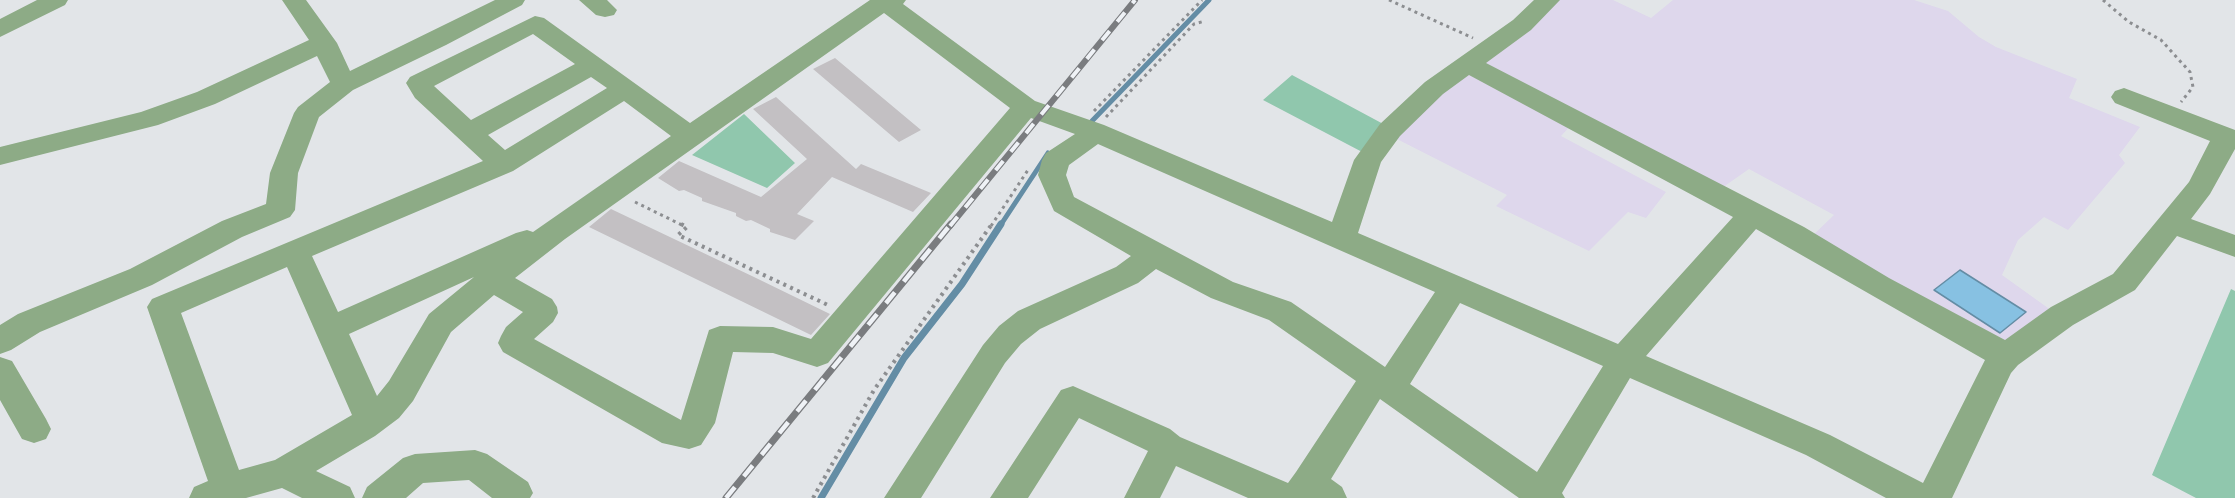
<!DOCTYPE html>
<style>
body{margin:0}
canvas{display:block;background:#e2e5e8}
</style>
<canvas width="2235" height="498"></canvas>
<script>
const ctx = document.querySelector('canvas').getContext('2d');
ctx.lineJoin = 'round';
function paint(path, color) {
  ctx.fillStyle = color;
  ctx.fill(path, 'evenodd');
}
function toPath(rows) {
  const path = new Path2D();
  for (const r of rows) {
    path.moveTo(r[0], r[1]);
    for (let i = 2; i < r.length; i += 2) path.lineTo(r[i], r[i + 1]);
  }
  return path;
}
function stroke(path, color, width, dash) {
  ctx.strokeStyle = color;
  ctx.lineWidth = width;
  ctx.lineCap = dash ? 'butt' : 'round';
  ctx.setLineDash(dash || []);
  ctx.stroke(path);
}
paint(toPath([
 [1550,0,1613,0,1651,18,1673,0,1914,0,1948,11,1979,37,1996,47,2077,79,2069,98,2140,127,2119,155,2125,163,2068,230,2044,217,2018,240,2002,275,2055,313,2008,350,1809,239,1834,215,1749,169,1719,190,1578,118,1561,136,1666,192,1646,218,1628,212,1589,251,1496,206,1507,195,1391,136]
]), '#ded7ec');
paint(toPath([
 [1292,75,1387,126,1366,154,1263,100],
 [744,114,795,163,767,188,692,155],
 [2231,289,2235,291,2235,498,2196,498,2152,475]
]), '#90c7ad');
const water = toPath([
 [1960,270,2026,312,2000,333,1934,290,1960,270]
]);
paint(water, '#87c1e2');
stroke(water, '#648da5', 1.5);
stroke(toPath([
 [1092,121,1209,0],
 [1000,226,1048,153]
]), '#648da5', 5);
stroke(toPath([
 [821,498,904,358,962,284,1001,224]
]), '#648da5', 7);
paint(toPath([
 [835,58,921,130,899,142,813,69],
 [776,97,856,169,861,164,931,193,913,212,832,177,797,214,814,221,795,240,770,232,770,229,751,220,746,221,736,216,736,213,702,201,702,198,684,190,679,191,658,178,679,161,761,197,807,159,753,109],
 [611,209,754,277,830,314,811,335,589,227]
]), '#c3c0c3');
stroke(toPath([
 [1389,0,1473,38],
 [2103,0,2129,22,2161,40,2190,72,2193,87,2181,102],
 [1094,111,1202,0],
 [1106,117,1194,24,1205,21],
 [635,202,684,226],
 [991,226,1028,170]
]), '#8c8e91', 3, [3, 4]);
stroke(toPath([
 [681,224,687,227,678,235,828,305],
 [813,498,874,390,992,224]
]), '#8c8e91', 4, [3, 4.5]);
paint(toPath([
 [37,0,68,0,65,5,0,37,0,19,37,0],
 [282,0,306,0,337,43,350,71,495,0,525,0,522,5,446,45,353,90,319,117,298,173,295,210,290,217,242,237,152,285,40,332,11,350,0,354,0,325,18,314,130,269,222,221,266,204,270,173,294,113,298,107,330,82,317,56,215,104,158,125,0,165,0,147,141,112,197,92,309,40,282,0],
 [579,0,607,0,617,10,614,15,605,17,596,15,579,0],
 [870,0,906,0,903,4,1035,101,1104,125,1332,222,1354,160,1380,124,1425,82,1513,20,1534,0,1560,0,1531,30,1486,63,1804,227,1889,278,2005,340,2051,307,2113,274,2189,182,2210,141,2115,103,2111,97,2115,91,2124,88,2235,130,2235,149,2210,194,2191,219,2235,235,2235,257,2177,236,2135,290,2073,325,2018,365,2011,373,1952,498,1886,498,1806,455,1630,378,1562,493,1565,498,1519,498,1380,399,1331,479,1342,487,1347,498,1248,498,1176,466,1160,498,1124,498,1148,451,1079,418,1028,498,990,498,1061,390,1073,386,1170,429,1180,437,1288,483,1296,472,1356,381,1269,320,1211,298,1156,269,1138,283,1040,329,1021,344,1005,363,921,498,884,498,983,345,999,326,1018,311,1116,267,1131,256,1054,211,1038,175,1042,160,1046,153,1075,134,1031,118,828,363,817,367,773,353,733,352,715,423,701,445,689,449,662,443,503,352,498,343,501,336,506,327,523,312,494,295,451,332,413,401,399,418,375,436,316,471,350,487,355,498,302,498,282,488,246,498,189,498,194,487,208,481,147,307,152,299,483,161,415,98,406,83,410,77,535,16,544,18,690,123,870,0],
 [884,13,1010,108,811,339,773,327,720,326,709,330,681,420,534,339,553,322,558,313,557,307,552,299,515,278,565,239,884,13],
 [533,34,575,64,471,120,434,86,533,34],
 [1469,75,1733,217,1618,344,1358,233,1381,162,1400,136,1443,94,1469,75],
 [591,77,607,88,505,150,488,135,591,77],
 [624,101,671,136,533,232,527,230,516,233,338,312,312,256,513,171,624,101],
 [1098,144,1435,292,1385,367,1291,302,1233,282,1074,197,1066,175,1069,165,1098,144],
 [1756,229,1985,360,1923,483,1830,435,1646,356,1756,229],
 [287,267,352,415,275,460,239,470,181,313,287,267],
 [474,277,429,314,389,381,377,396,349,334,474,277],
 [1460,303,1603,366,1537,472,1410,384,1460,303],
 [0,357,12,361,46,419,51,429,46,439,34,443,22,439,0,400,0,357],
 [475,450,487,454,528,482,533,493,530,498,492,498,469,480,423,483,406,498,362,498,367,487,403,458,415,454,475,450]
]), '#8dab86');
const railFar1 = toPath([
 [950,226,1135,0]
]);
const rail = toPath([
 [726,498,951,224]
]);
stroke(railFar1, '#7a7c7f', 6);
stroke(rail, '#7a7c7f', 7);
stroke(railFar1, '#eff2f6', 4, [12]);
stroke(rail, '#eff2f6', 4.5, [14]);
</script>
